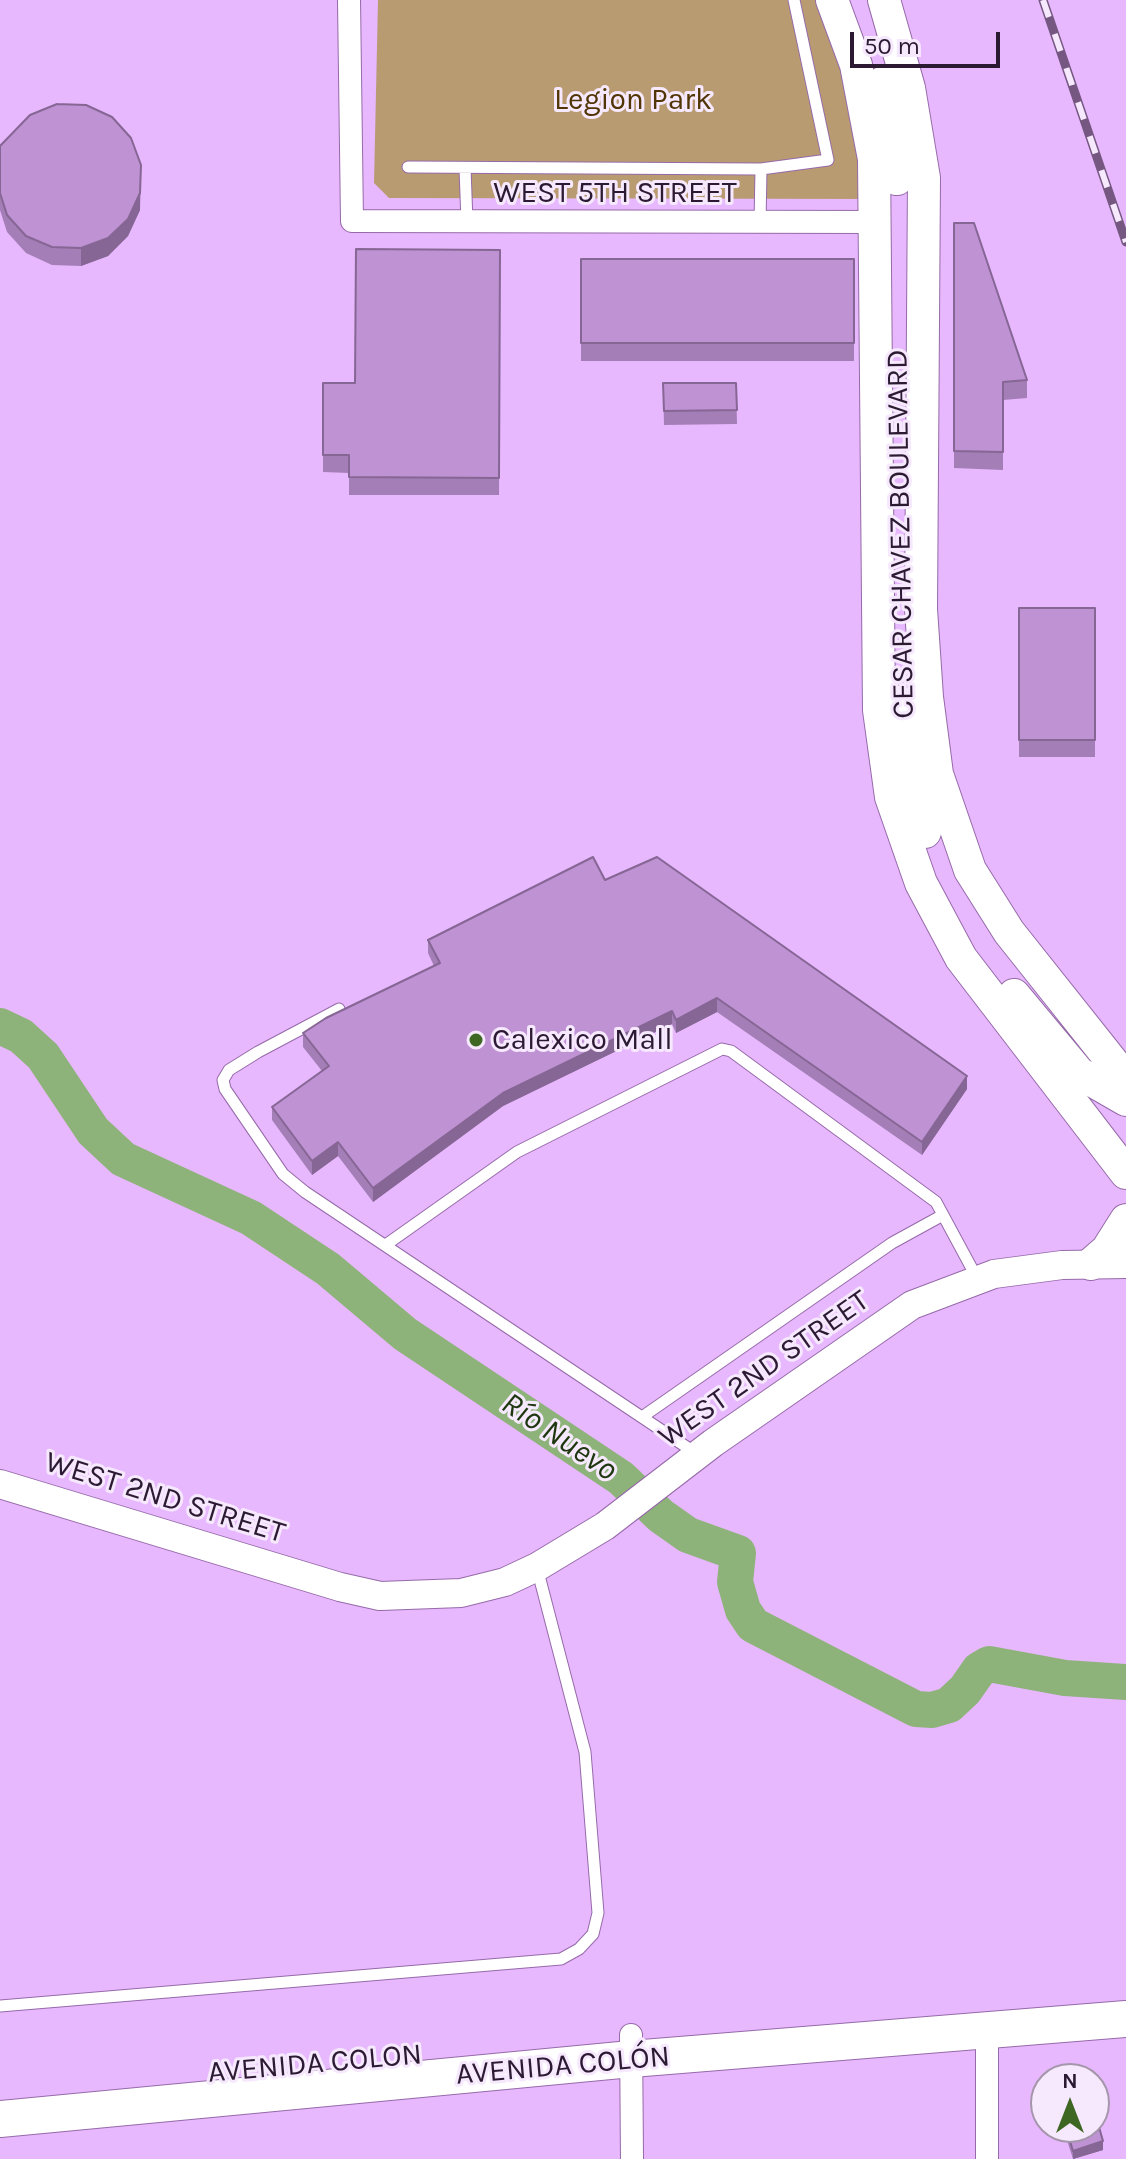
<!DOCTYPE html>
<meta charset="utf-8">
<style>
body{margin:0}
#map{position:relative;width:1126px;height:2159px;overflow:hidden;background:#e7b8fd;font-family:Karla,sans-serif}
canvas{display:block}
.north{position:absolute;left:1030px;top:2063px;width:80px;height:80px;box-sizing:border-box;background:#f6e8fd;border:2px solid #a596ac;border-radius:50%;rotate:0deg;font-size:22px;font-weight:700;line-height:32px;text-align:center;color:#2c1a33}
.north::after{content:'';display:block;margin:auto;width:28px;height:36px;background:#3e6723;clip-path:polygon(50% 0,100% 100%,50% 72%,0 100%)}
.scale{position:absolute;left:850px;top:32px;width:150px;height:36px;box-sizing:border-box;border:4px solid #2c1a33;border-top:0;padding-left:10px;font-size:24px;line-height:28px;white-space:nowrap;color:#2c1a33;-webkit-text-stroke:6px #f6e8fd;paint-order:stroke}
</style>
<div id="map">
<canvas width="1126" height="2159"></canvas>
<div class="north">N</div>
<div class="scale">50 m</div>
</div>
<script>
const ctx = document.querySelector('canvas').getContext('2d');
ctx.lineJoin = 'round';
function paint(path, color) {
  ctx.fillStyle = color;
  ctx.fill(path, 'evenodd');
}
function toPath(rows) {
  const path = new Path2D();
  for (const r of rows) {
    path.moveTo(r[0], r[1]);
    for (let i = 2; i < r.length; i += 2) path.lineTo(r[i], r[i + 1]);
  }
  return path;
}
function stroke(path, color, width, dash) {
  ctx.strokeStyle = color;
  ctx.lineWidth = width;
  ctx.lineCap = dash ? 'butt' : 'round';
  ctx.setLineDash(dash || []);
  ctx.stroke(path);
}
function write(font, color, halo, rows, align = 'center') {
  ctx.font = font + ' Karla,sans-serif';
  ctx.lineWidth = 6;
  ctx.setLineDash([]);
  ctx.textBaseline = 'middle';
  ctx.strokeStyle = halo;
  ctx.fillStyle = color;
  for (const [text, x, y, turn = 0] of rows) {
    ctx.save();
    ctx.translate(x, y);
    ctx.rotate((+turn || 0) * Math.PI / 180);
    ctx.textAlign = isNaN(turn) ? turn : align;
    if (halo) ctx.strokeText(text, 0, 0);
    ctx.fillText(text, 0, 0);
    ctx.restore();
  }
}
paint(toPath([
 [378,0,842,0,890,160,892,195,872,199,389,198,374,183]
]), '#b99b72');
stroke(toPath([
 [0,1026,21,1036,43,1056,93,1131,123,1159,251,1218,328,1269,405,1334,621,1478,661,1516,688,1535,738,1553,735,1582,743,1610,753,1625,916,1709,932,1710,949,1705,965,1690,979,1670,989,1664,1065,1678,1126,1682]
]), '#8eb37a', 36);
const service = toPath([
 [408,167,761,169],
 [465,168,467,222],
 [760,224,761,169,828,160,794,0],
 [339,1009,258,1052,229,1070,223,1080,225,1089,283,1174,305,1192,697,1454],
 [387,1244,517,1152,722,1049,731,1051,936,1202,977,1278],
 [642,1417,892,1243,943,1215],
 [0,2006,561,1959,579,1949,593,1934,598,1913,585,1752,537,1568]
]);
const minor = toPath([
 [349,0,352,221,877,222],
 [987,2032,987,2159],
 [631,2035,632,2159]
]);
const tertiary = toPath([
 [0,1484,340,1587,380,1596,461,1593,505,1582,537,1567,605,1526,713,1443,912,1305,994,1274,1062,1265,1126,1264]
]);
const secondary = toPath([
 [832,0,856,65,874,159,879,710,891,797,921,883,961,958,1126,1173],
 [884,0,909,88,924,178,921,609,927,697,937,774,970,870,1009,932,1114,1064,1121,1095],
 [882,83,893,126,897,179],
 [900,702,914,797,925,832],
 [1014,995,1079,1073,1126,1100],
 [1091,1264,1107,1250,1126,1220]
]);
const primary = toPath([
 [0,2119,631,2059,1126,2019]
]);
stroke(service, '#966aa9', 13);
stroke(minor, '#966aa9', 24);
stroke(tertiary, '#966aa9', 30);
stroke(secondary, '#966aa9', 34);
stroke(primary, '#966aa9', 38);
stroke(service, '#fff', 11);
stroke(minor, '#fff', 22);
stroke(tertiary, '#fff', 28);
stroke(secondary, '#fff', 32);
stroke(primary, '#fff', 36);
const rail = toPath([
 [1043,0,1126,242]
]);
stroke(rail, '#755781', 9);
stroke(rail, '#f6e8fd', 6, [18]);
paint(toPath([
 [0,146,140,210,128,236,108,256,81,266,52,265,26,253,7,232,0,210],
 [954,223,1027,380,1027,398,1003,400,1003,470,954,468],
 [500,250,499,495,349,495,349,473,323,472,323,383,355,383],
 [581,259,854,259,854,361,581,361],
 [663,383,736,383,737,424,664,425],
 [1019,608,1095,608,1095,757,1019,757],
 [605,880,967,1089,922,1155,717,1012,676,1033,672,1024,503,1106,373,1202,338,1156,312,1175,272,1120,272,1107,322,1071,303,1047,303,1033,434,966,428,953,428,940],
 [1066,2128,1103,2150,1073,2159,1066,2137]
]), '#a47eb6');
paint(toPath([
 [141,165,140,210,128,236,108,256,81,266,81,248],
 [717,998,717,1012,676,1033,676,1020],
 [672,1011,672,1024,503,1106,373,1202,373,1188,503,1093],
 [967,1076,967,1089,922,1155,922,1142],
 [338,1142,338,1156,312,1175,312,1161],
 [1103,2141,1103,2150,1073,2159,1073,2151]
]), '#866694');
const building = toPath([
 [57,104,86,105,112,117,131,138,141,165,140,193,128,219,108,238,81,248,52,247,26,236,7,215,0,193,0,146,30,115,57,104],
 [954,223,974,223,1027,380,1003,382,1003,452,954,451,954,223],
 [356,249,500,250,499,478,349,477,349,455,323,455,323,383,355,383,356,249],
 [581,259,854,259,854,343,581,343,581,259],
 [663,383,736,383,737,410,664,411,663,383],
 [1019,608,1095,608,1095,740,1019,740,1019,608],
 [593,857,605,880,657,857,967,1076,922,1142,717,998,676,1020,672,1011,503,1093,373,1188,338,1142,312,1161,272,1107,329,1066,303,1033,326,1018,440,963,428,940,593,857],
 [1099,2127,1103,2141,1073,2151,1066,2128,1099,2127]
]);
paint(building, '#bf92d4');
stroke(building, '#866694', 2);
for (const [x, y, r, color] of [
 [476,1040,8,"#3e6723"]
]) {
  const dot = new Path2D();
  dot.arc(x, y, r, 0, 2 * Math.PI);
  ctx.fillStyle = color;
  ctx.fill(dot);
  stroke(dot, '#f6e8fd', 3);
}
write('30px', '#513504', '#f6e8fd', [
 ["Legion Park",633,100]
]);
write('30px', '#2c1a33', '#f6e8fd', [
 ["WEST 5TH STREET",615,193],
 ["CESAR CHAVEZ BOULEVARD",901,534,-91],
 ["WEST 2ND STREET",764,1369,-35],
 ["WEST 2ND STREET",165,1498,17],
 ["AVENIDA COLON",315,2064,-5],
 ["AVENIDA COLÓN",563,2066,-5]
]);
write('30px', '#2c1a33', '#f6e8fd', [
 ["Calexico Mall",492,1040]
], 'left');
write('italic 32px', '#1e370e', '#f6e8fd', [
 ["Río Nuevo",559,1437,34]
]);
</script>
